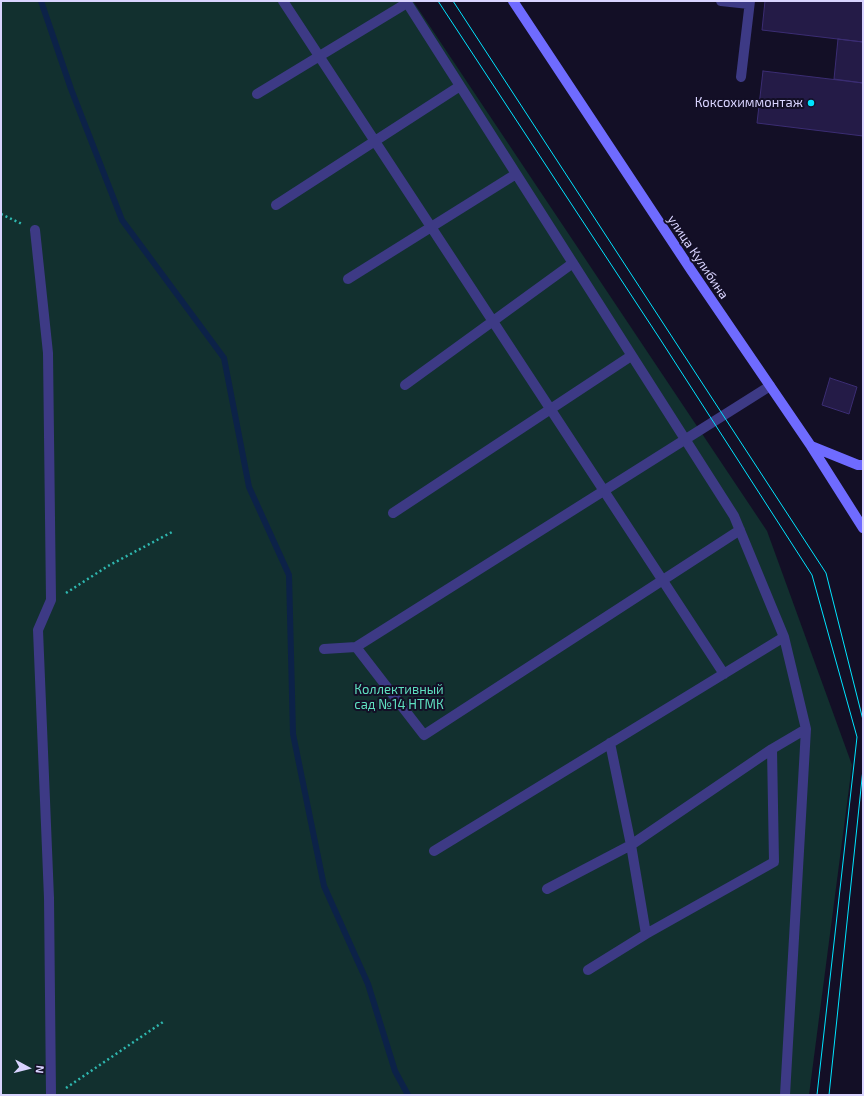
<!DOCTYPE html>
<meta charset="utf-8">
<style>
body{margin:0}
#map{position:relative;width:864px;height:1096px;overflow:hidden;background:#130f26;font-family:"Exo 2",sans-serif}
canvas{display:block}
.frame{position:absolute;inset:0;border:2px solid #d9d4ff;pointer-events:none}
.north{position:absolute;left:8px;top:1048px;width:40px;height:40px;-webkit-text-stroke:3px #130f26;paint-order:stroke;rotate:97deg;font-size:11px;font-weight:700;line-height:16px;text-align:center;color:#d9d4ff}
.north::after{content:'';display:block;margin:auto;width:14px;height:18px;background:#d9d4ff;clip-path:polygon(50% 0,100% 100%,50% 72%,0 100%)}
</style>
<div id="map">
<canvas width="864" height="1096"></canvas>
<div class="frame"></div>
<div class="north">N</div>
</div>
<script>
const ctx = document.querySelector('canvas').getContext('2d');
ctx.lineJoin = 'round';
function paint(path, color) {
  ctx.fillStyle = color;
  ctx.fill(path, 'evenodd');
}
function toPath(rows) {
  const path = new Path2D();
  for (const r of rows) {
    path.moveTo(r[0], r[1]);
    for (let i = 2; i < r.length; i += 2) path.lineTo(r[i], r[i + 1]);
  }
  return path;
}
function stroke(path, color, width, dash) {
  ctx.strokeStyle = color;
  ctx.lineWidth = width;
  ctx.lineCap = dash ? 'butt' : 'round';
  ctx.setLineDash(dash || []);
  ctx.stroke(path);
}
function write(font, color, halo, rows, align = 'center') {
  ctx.font = font + ' "Exo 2",sans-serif';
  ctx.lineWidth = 4;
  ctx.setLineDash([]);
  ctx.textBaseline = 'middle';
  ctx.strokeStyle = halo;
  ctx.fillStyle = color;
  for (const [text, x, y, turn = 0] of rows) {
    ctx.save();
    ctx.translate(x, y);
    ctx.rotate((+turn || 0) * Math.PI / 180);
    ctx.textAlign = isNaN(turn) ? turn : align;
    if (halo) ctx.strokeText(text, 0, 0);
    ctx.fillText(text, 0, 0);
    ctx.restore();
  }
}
paint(toPath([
 [1,1,413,1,767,531,852,765,809,1095,1,1095]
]), '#12302f');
stroke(toPath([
 [41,1,71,89,122,220,224,358,249,487,289,575,293,734,324,886,368,984,395,1071,408,1095]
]), '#0c2248', 6);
const building = toPath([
 [765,1,863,1,863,42,762,30,765,1],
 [838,39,863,42,863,83,834,79,838,39],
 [763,71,863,83,863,136,757,123,763,71],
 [830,378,857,387,849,414,822,405,830,378]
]);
paint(building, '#241b47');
stroke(building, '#3b2d73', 1);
stroke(toPath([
 [1,214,22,224],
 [66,593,108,566,174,531],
 [66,1088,163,1022]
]), '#2fb8b0', 2.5, [2, 3]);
stroke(toPath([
 [283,1,724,674],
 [406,1,734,516,784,637,806,729,785,1095],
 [721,1,749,4],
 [741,77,750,1],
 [257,94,407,3],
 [276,205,460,86],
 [35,230,48,353,51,600,38,630,49,898,51,1095],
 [348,279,516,174],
 [405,385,573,263],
 [393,513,631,356],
 [356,647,770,386],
 [324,649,356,647,424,735,740,530],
 [610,743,631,845,646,934],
 [434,851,784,637],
 [547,889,631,845,772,749,806,729],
 [588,970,646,934,774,862,772,749]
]), '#3d3a85', 10);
stroke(toPath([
 [513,1,691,270,811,446,863,528],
 [811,446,858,465,863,465]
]), '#6f6bff', 10);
stroke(toPath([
 [438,1,660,339,812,575,857,737,817,1095],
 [453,1,826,573,863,720],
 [829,1095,863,769]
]), '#00e5ff', 1);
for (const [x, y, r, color] of [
 [811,103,4,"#00e5ff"]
]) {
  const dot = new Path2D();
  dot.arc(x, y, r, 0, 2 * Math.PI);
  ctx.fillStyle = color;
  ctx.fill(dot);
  stroke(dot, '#130f26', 1.5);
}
write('13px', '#d9d4ff', '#130f26', [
 ["Коксохиммонтаж",803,103]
], 'right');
write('13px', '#d9d4ff', '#130f26', [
 ["улица Кулибина",698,257,56]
]);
write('13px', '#5fe0c0', '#130f26', [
 ["Коллективный",399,690],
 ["сад №14 НТМК",399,705]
]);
</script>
